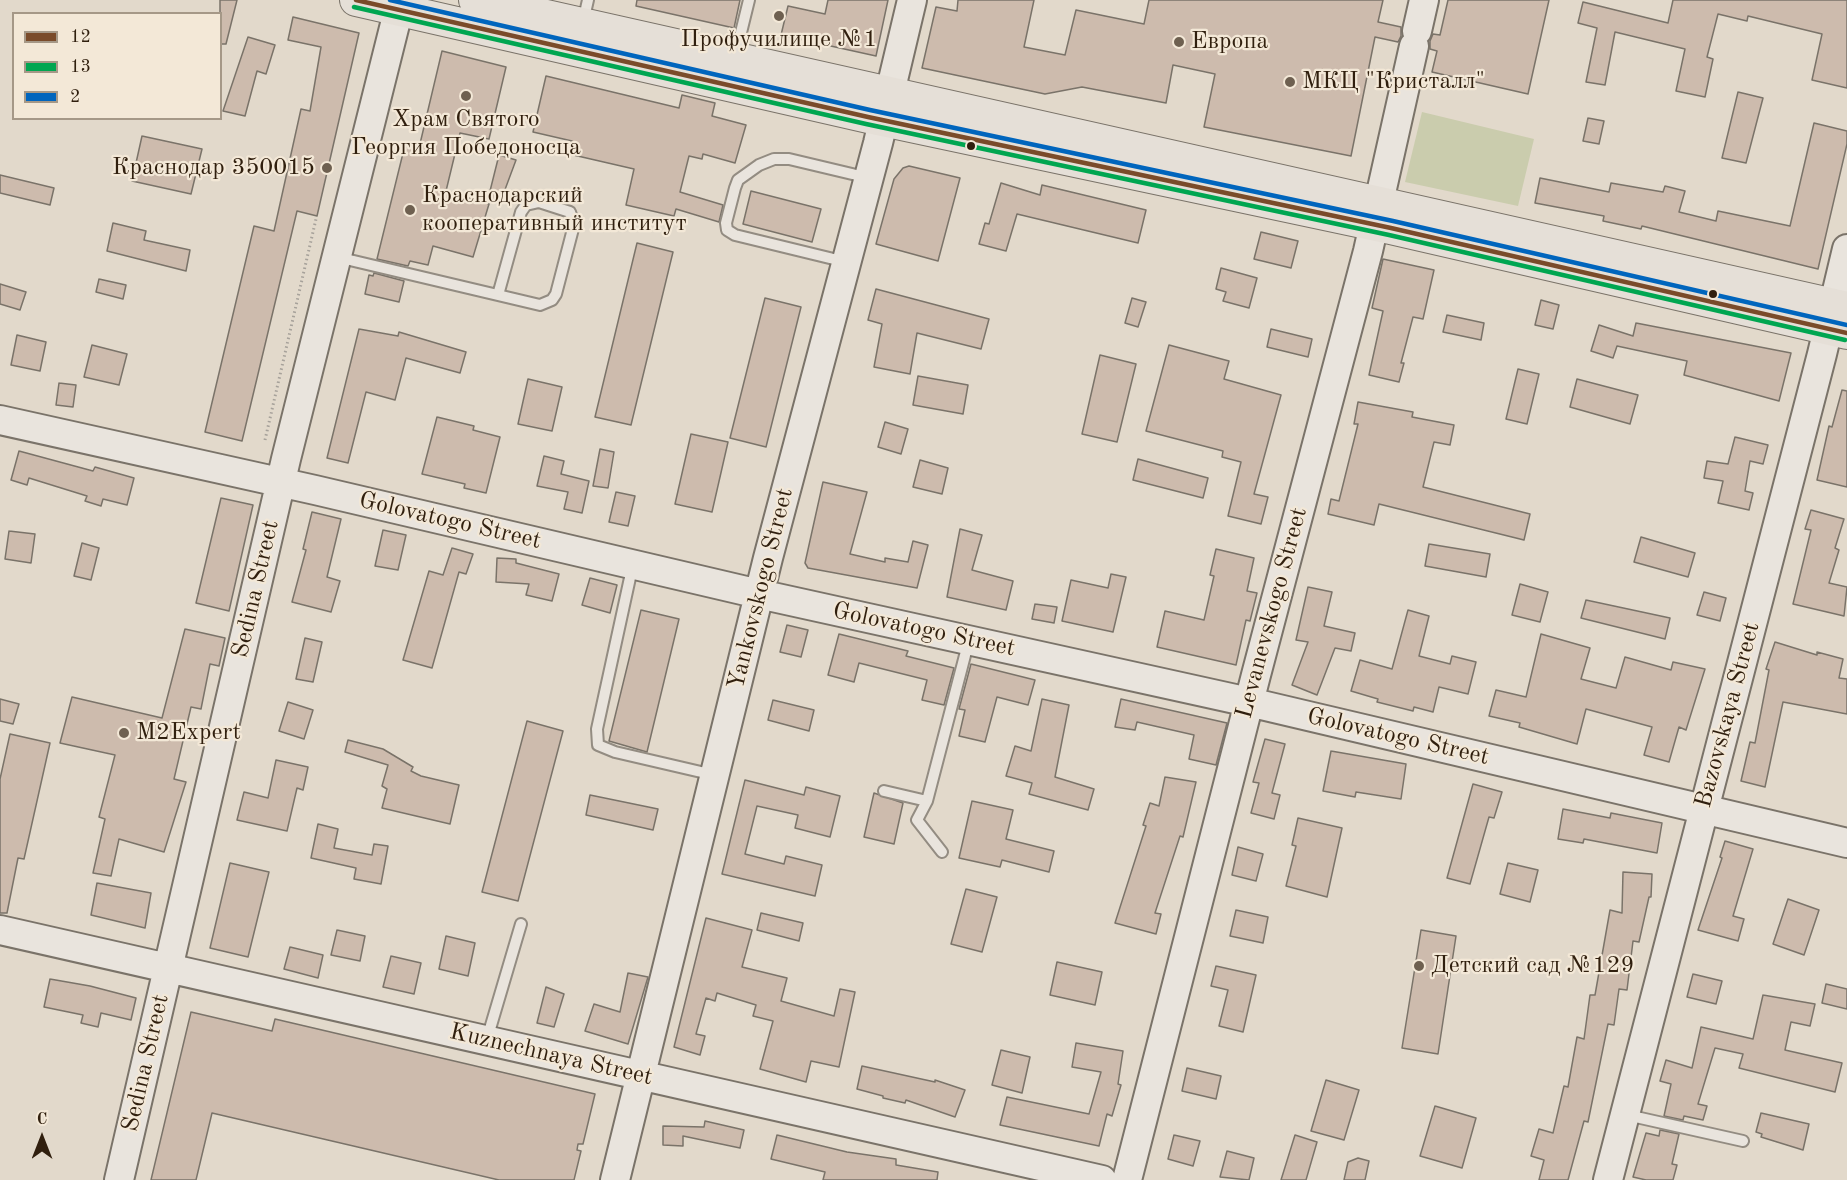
<!DOCTYPE html>
<meta charset="utf-8">
<style>
body{margin:0}
#map{position:relative;width:1847px;height:1180px;overflow:hidden;background:#e2d9cb;font-family:"Old Standard TT",serif}
canvas{display:block}
.legend{position:absolute;left:12px;top:12px;width:210px;height:108px;box-sizing:border-box;background:#f3e8d7;border:2px solid #a59887;margin:0;padding:8px 10px;list-style:none;font-size:18px;color:#301f0e}
.legend li{display:flex;align-items:center;gap:12px;height:30px}
.legend b{width:30px;border:2px solid #a59887}
.north{position:absolute;left:12px;top:1108px;width:60px;height:60px;-webkit-text-stroke:4px #f3e8d7;paint-order:stroke;rotate:0deg;font-size:16px;font-weight:700;line-height:24px;text-align:center;color:#301f0e}
.north::after{content:'';display:block;margin:auto;width:21px;height:27px;background:#301f0e;clip-path:polygon(50% 0,100% 100%,50% 72%,0 100%)}
</style>
<div id="map">
<canvas width="1847" height="1180"></canvas>
<ul class="legend">
<li><b style="height:8px;background:#7a4b2a"></b>12</li>
<li><b style="height:8px;background:#00a651"></b>13</li>
<li><b style="height:8px;background:#0065bd"></b>2</li>
</ul>
<div class="north">С</div>
</div>
<script>
const ctx = document.querySelector('canvas').getContext('2d');
ctx.lineJoin = 'round';
function paint(path, color) {
  ctx.fillStyle = color;
  ctx.fill(path, 'evenodd');
}
function toPath(rows) {
  const path = new Path2D();
  for (const r of rows) {
    path.moveTo(r[0], r[1]);
    for (let i = 2; i < r.length; i += 2) path.lineTo(r[i], r[i + 1]);
  }
  return path;
}
function stroke(path, color, width, dash) {
  ctx.strokeStyle = color;
  ctx.lineWidth = width;
  ctx.lineCap = dash ? 'butt' : 'round';
  ctx.setLineDash(dash || []);
  ctx.stroke(path);
}
function write(font, color, halo, rows, align = 'center') {
  ctx.font = font + ' "Old Standard TT",serif';
  ctx.lineWidth = 4.5;
  ctx.setLineDash([]);
  ctx.textBaseline = 'middle';
  ctx.strokeStyle = halo;
  ctx.fillStyle = color;
  for (const [text, x, y, turn = 0] of rows) {
    ctx.save();
    ctx.translate(x, y);
    ctx.rotate((+turn || 0) * Math.PI / 180);
    ctx.textAlign = isNaN(turn) ? turn : align;
    if (halo) ctx.strokeText(text, 0, 0);
    ctx.fillText(text, 0, 0);
    ctx.restore();
  }
}
paint(toPath([
 [1422,112,1534,139,1518,206,1405,182]
]), '#caccad');
const building = toPath([
 [220,0,237,0,226,44,220,44,220,0],
 [637,0,740,0,734,28,636,6,637,0],
 [828,0,888,0,876,56,781,35,788,6,825,14,828,0],
 [958,0,1034,0,1024,47,1065,55,1076,10,1144,24,1149,0,1383,0,1378,22,1401,27,1401,36,1398,42,1375,37,1351,156,1204,127,1215,74,1173,65,1166,103,1082,87,1045,94,922,68,936,7,957,11,958,0],
 [1448,0,1549,0,1528,94,1432,72,1437,51,1430,49,1430,41,1433,34,1440,35,1448,0],
 [1673,0,1847,0,1847,88,1812,80,1822,34,1748,16,1747,21,1718,14,1707,57,1713,59,1705,97,1676,91,1685,49,1615,32,1605,85,1586,82,1597,28,1578,23,1583,2,1668,23,1673,0],
 [293,17,359,33,317,216,297,211,242,441,205,432,254,226,274,231,301,109,310,111,321,47,288,40,293,17],
 [248,37,275,45,266,74,257,71,245,116,223,111,248,37],
 [442,51,506,67,489,139,460,133,446,191,489,204,473,257,433,246,428,265,410,261,408,266,377,259,405,145,419,148,442,51],
 [546,76,679,108,682,95,715,103,712,116,746,125,735,163,703,154,702,159,689,156,680,192,723,205,719,222,676,209,674,216,626,205,634,169,569,154,572,141,533,132,546,76],
 [1738,92,1763,98,1746,163,1722,158,1738,92],
 [1588,118,1604,121,1599,144,1583,141,1588,118],
 [1814,123,1847,131,1847,144,1818,269,1642,226,1641,229,1603,221,1604,216,1535,203,1540,178,1609,192,1611,183,1663,192,1665,186,1685,191,1679,212,1716,221,1718,211,1790,226,1814,123],
 [142,136,202,149,191,194,132,181,142,136],
 [499,155,516,160,500,203,488,199,499,155],
 [909,166,960,178,938,261,876,244,894,179,903,168,909,166],
 [0,175,54,188,50,205,0,193,0,175],
 [1001,183,1040,195,1042,185,1146,210,1138,243,1017,214,1006,251,979,244,985,223,989,224,1001,183],
 [751,191,821,209,812,242,743,224,751,191],
 [113,223,146,231,144,240,190,250,186,271,107,251,113,223],
 [1261,232,1298,241,1291,268,1254,259,1261,232],
 [637,243,673,252,631,425,595,417,637,243],
 [1383,259,1434,270,1423,319,1413,317,1401,363,1404,363,1399,382,1369,375,1383,311,1372,308,1383,259],
 [1221,268,1257,278,1249,308,1223,301,1226,292,1216,289,1221,268],
 [374,273,404,281,399,302,365,294,369,275,373,276,374,273],
 [99,279,126,285,123,299,96,292,99,279],
 [0,284,26,292,20,310,0,304,0,284],
 [876,289,989,319,981,349,917,333,910,374,874,367,882,324,868,320,876,289],
 [765,298,801,307,766,447,730,438,765,298],
 [1132,298,1146,302,1138,327,1125,323,1132,298],
 [1541,300,1559,305,1553,329,1535,325,1541,300],
 [1447,315,1484,323,1481,340,1443,332,1447,315],
 [1636,323,1791,353,1779,401,1684,375,1687,361,1617,346,1613,358,1591,351,1599,325,1633,336,1636,323],
 [359,329,398,336,399,332,466,352,460,373,406,358,395,400,366,392,348,463,327,458,359,329],
 [1271,329,1312,339,1308,357,1267,347,1271,329],
 [17,335,46,342,40,371,11,365,17,335],
 [92,345,127,354,119,385,84,377,92,345],
 [1169,345,1229,361,1224,379,1281,395,1254,494,1268,497,1261,524,1228,516,1241,462,1222,457,1223,451,1146,431,1169,345],
 [1100,355,1136,364,1117,442,1082,434,1100,355],
 [1518,369,1539,374,1527,424,1506,419,1518,369],
 [918,376,968,385,963,414,913,405,918,376],
 [528,379,562,387,552,431,518,424,528,379],
 [1577,379,1638,395,1630,424,1570,407,1577,379],
 [59,383,76,385,73,407,56,405,59,383],
 [1842,390,1847,391,1847,487,1817,480,1829,426,1832,427,1842,390],
 [1358,402,1413,412,1412,417,1454,425,1450,445,1434,442,1423,487,1530,514,1524,540,1379,504,1374,525,1328,514,1331,499,1339,501,1358,424,1354,424,1358,402],
 [437,417,474,426,473,430,500,437,486,493,464,488,465,484,422,474,437,417],
 [885,422,908,429,901,454,878,447,885,422],
 [691,434,728,442,712,512,675,504,691,434],
 [1735,437,1768,445,1763,464,1750,461,1745,491,1753,493,1749,510,1718,503,1723,481,1704,478,1707,461,1728,464,1735,437],
 [600,449,614,452,608,488,593,486,600,449],
 [19,451,93,471,95,467,134,478,127,505,103,499,101,506,85,501,87,496,29,478,27,485,11,480,19,451],
 [544,456,564,461,561,474,589,481,582,513,564,509,568,492,537,486,544,456],
 [1138,459,1208,478,1203,498,1133,480,1138,459],
 [920,460,948,468,942,494,913,487,920,460],
 [823,482,867,492,850,554,885,562,885,558,908,562,913,541,928,545,917,588,808,568,805,563,823,482],
 [616,492,635,496,628,526,609,522,616,492],
 [221,498,253,505,229,611,196,603,221,498],
 [1811,510,1844,519,1835,548,1839,550,1829,583,1847,587,1844,616,1793,604,1811,530,1805,529,1811,510],
 [312,512,341,519,327,577,340,581,331,612,292,602,306,550,303,549,312,512],
 [960,529,982,535,972,570,1013,581,1006,610,947,597,960,529],
 [383,530,406,535,398,570,375,566,383,530],
 [9,531,35,534,31,563,5,559,9,531],
 [1641,537,1695,553,1688,577,1634,562,1641,537],
 [82,543,99,548,91,580,74,576,82,543],
 [1429,544,1490,554,1486,577,1425,566,1429,544],
 [452,548,473,554,466,574,459,572,432,668,403,660,429,571,443,575,452,548],
 [1216,549,1254,558,1247,591,1257,593,1250,621,1246,620,1236,665,1157,647,1165,611,1204,620,1214,576,1210,575,1216,549],
 [497,558,516,559,516,563,559,574,552,601,526,595,529,584,496,582,497,558],
 [1111,574,1126,577,1113,632,1062,621,1071,580,1108,588,1111,574],
 [590,578,617,585,610,613,582,605,590,578],
 [1520,584,1548,592,1540,622,1512,615,1520,584],
 [1308,587,1332,592,1324,626,1355,633,1351,651,1335,648,1317,695,1292,685,1308,642,1296,640,1308,587],
 [1704,592,1726,598,1720,621,1697,615,1704,592],
 [1586,600,1670,618,1665,639,1581,618,1586,600],
 [1035,604,1057,607,1054,623,1032,619,1035,604],
 [641,610,679,619,647,752,609,741,641,610],
 [1408,610,1429,616,1419,656,1450,664,1452,656,1476,662,1468,694,1439,687,1433,712,1414,707,1413,711,1377,702,1378,699,1351,691,1360,660,1392,669,1408,610],
 [787,625,808,630,801,657,780,652,787,625],
 [185,629,225,638,219,666,210,664,201,709,191,707,174,779,186,782,164,852,119,839,111,876,93,873,105,819,99,817,115,755,60,743,72,697,162,718,185,629],
 [839,634,908,651,906,656,954,668,944,705,922,700,927,680,859,663,854,682,828,675,839,634],
 [1541,634,1590,648,1581,679,1616,688,1625,657,1671,670,1673,662,1705,669,1686,730,1679,727,1669,762,1644,755,1652,727,1586,709,1577,744,1519,727,1520,723,1489,716,1496,690,1526,697,1541,634],
 [305,638,322,642,313,682,296,679,305,638],
 [1775,642,1817,655,1817,652,1843,659,1839,678,1847,679,1847,714,1783,702,1765,787,1741,781,1750,742,1755,743,1769,670,1766,669,1775,642],
 [971,664,1035,680,1028,705,997,697,985,742,959,736,965,710,959,709,971,664],
 [0,699,19,704,13,724,0,721,0,699],
 [1042,699,1069,705,1055,777,1094,789,1088,810,1029,794,1032,783,1006,776,1015,746,1031,751,1042,699],
 [1121,699,1227,723,1216,765,1189,759,1194,735,1137,722,1135,730,1115,727,1121,699],
 [773,700,814,710,809,731,768,720,773,700],
 [288,702,313,710,304,739,279,731,288,702],
 [527,721,563,731,518,901,482,892,527,721],
 [10,734,50,743,24,859,18,858,7,913,0,913,0,779,10,734],
 [1265,739,1285,744,1272,793,1280,795,1274,819,1251,813,1259,783,1253,782,1265,739],
 [348,740,383,749,413,767,411,771,421,776,459,785,450,824,382,808,387,789,382,786,388,765,345,752,348,740],
 [1331,751,1406,764,1401,799,1356,792,1355,797,1323,791,1331,751],
 [276,760,308,767,303,790,297,788,287,831,237,820,244,792,268,798,276,760],
 [1165,777,1196,782,1183,837,1180,836,1155,913,1161,914,1156,934,1115,923,1146,826,1143,825,1150,803,1159,806,1165,777],
 [745,780,804,795,806,787,840,796,830,837,795,828,798,815,757,806,745,854,784,864,786,856,822,865,815,896,722,874,745,780],
 [1473,784,1502,792,1494,818,1489,817,1470,884,1447,878,1473,784],
 [874,793,903,803,894,844,864,837,874,793],
 [590,795,658,809,653,830,586,815,590,795],
 [972,801,1013,810,1006,839,1054,851,1049,872,1002,860,1000,867,959,858,972,801],
 [1563,809,1610,818,1611,813,1662,823,1657,853,1584,839,1583,843,1558,839,1563,809],
 [1298,818,1342,828,1327,897,1286,886,1296,846,1292,845,1298,818],
 [318,824,338,829,334,848,372,855,374,844,388,846,381,884,354,879,356,868,311,858,318,824],
 [1725,841,1753,849,1733,916,1744,919,1738,941,1698,930,1722,858,1720,857,1725,841],
 [1238,847,1263,854,1256,881,1232,875,1238,847],
 [230,863,269,872,248,957,210,948,230,863],
 [1508,863,1538,870,1530,902,1500,894,1508,863],
 [1623,872,1652,874,1651,897,1649,897,1639,942,1633,941,1627,990,1619,989,1614,1025,1608,1024,1588,1122,1584,1121,1568,1180,1539,1180,1544,1160,1531,1156,1539,1129,1553,1133,1564,1086,1568,1087,1577,1037,1584,1039,1590,995,1595,995,1610,910,1622,913,1623,872],
 [97,883,151,893,145,928,91,915,97,883],
 [966,889,997,897,982,952,951,944,966,889],
 [1788,899,1819,910,1804,955,1773,944,1788,899],
 [1236,910,1268,917,1263,943,1230,936,1236,910],
 [761,913,803,923,799,941,757,930,761,913],
 [706,918,752,930,742,967,787,978,781,1001,834,1016,840,989,855,992,839,1067,811,1061,806,1082,760,1069,773,1021,753,1016,756,1005,717,993,715,1001,706,998,696,1034,705,1036,700,1055,674,1047,706,918],
 [337,930,365,936,360,961,331,955,337,930],
 [1421,930,1456,936,1438,1054,1402,1048,1421,930],
 [446,936,475,943,468,976,439,969,446,936],
 [290,947,323,955,318,978,284,969,290,947],
 [391,956,421,963,414,994,383,987,391,956],
 [1057,962,1102,972,1095,1005,1050,995,1057,962],
 [1216,966,1256,975,1243,1032,1219,1026,1228,990,1211,986,1216,966],
 [628,973,648,977,628,1044,585,1031,594,1004,620,1012,628,973],
 [1693,974,1722,981,1716,1004,1687,997,1693,974],
 [50,979,90,986,136,998,131,1020,101,1013,98,1027,81,1023,83,1015,44,1007,50,979],
 [1826,984,1847,989,1847,1009,1822,1003,1826,984],
 [546,987,564,994,554,1027,537,1023,546,987],
 [1763,995,1815,1004,1810,1026,1791,1022,1785,1050,1842,1063,1835,1092,1739,1068,1743,1054,1715,1048,1698,1104,1707,1106,1703,1120,1684,1116,1683,1120,1664,1116,1671,1084,1660,1081,1666,1060,1692,1068,1701,1027,1753,1039,1763,995],
 [191,1012,272,1031,275,1019,595,1094,583,1144,578,1144,577,1150,581,1151,574,1180,499,1180,212,1113,196,1180,151,1180,191,1012],
 [1076,1043,1123,1051,1118,1084,1121,1085,1112,1116,1107,1114,1099,1146,1000,1125,1007,1097,1089,1114,1101,1072,1072,1067,1076,1043],
 [1001,1050,1030,1057,1022,1093,992,1085,1001,1050],
 [862,1066,935,1082,935,1080,965,1090,955,1117,906,1100,905,1103,883,1098,883,1096,857,1089,862,1066],
 [1187,1068,1221,1076,1216,1099,1182,1091,1187,1068],
 [1326,1080,1359,1090,1344,1140,1311,1131,1326,1080],
 [1435,1106,1476,1118,1462,1168,1420,1156,1435,1106],
 [1761,1113,1809,1124,1803,1150,1761,1137,1762,1134,1756,1132,1761,1113],
 [705,1121,744,1130,740,1148,683,1136,683,1146,663,1145,663,1126,704,1127,705,1121],
 [1660,1130,1679,1134,1672,1164,1677,1165,1673,1180,1646,1180,1633,1177,1646,1133,1659,1136,1660,1130],
 [777,1135,847,1152,896,1159,896,1165,938,1172,937,1180,823,1180,825,1172,771,1159,777,1135],
 [1174,1135,1200,1141,1193,1166,1168,1159,1174,1135],
 [1295,1135,1317,1142,1306,1180,1281,1180,1295,1135],
 [1227,1151,1254,1158,1249,1180,1220,1177,1227,1151],
 [1358,1158,1369,1161,1365,1180,1344,1180,1348,1162,1358,1158]
]);
paint(building, '#cdbbad');
stroke(building, '#7a7369', 1.5);
const lane = toPath([
 [583,22,588,0],
 [735,57,749,0],
 [337,257,540,305,552,300,556,294,574,225,570,212,539,202,526,205,521,212,498,295],
 [846,262,735,235,727,230,726,223,735,188,738,180,759,165,774,159,789,159,869,178],
 [633,564,597,729,598,745,615,752,714,775],
 [884,791,927,801,969,640],
 [927,801,917,820,942,852],
 [487,1039,521,924],
 [1627,1115,1743,1141]
]);
const secondary = toPath([
 [1417,31,1424,0],
 [0,420,315,490,759,594,1249,702,1847,843],
 [0,930,1102,1180],
 [119,1180,286,459,401,0],
 [615,1180,768,558,878,143,912,0],
 [1127,1180,1256,675,1368,251,1414,46],
 [1608,1180,1822,354,1847,249]
]);
const primary = toPath([
 [356,0,868,117,1391,228,1847,333],
 [475,0,1847,308]
]);
stroke(lane, '#938c82', 14);
stroke(secondary, '#7a7369', 32);
stroke(primary, '#7a7369', 34);
stroke(toPath([
 [265,440,316,219]
]), '#a6a19a', 3, [1.5, 3]);
stroke(lane, '#e9e4dd', 10);
stroke(secondary, '#e9e4dd', 28);
stroke(primary, '#e5dfd7', 32);
stroke(toPath([
 [356,0,868,117,1391,228,1847,333]
]), '#7a4b2a', 4.5);
stroke(toPath([
 [354,7,866,124,1389,235,1845,340]
]), '#00a651', 4.5);
stroke(toPath([
 [390,0,870,110,1393,221,1847,325]
]), '#0065bd', 4.5);
for (const [x, y, r, color] of [
 [779,16,6,"#6e6050"],
 [1179,42,6,"#6e6050"],
 [1290,82,6,"#6e6050"],
 [466,96,6,"#6e6050"],
 [971,146,5,"#301f0e"],
 [327,168,6,"#6e6050"],
 [410,210,6,"#6e6050"],
 [1713,294,5,"#301f0e"],
 [124,733,6,"#6e6050"],
 [1419,966,6,"#6e6050"]
]) {
  const dot = new Path2D();
  dot.arc(x, y, r, 0, 2 * Math.PI);
  ctx.fillStyle = color;
  ctx.fill(dot);
  stroke(dot, '#f3e8d7', 2);
}
write('24px', '#301f0e', '#f3e8d7', [
 ["Профучилище №1",779,40,"center"],
 ["Европа",1191,42],
 ["МКЦ \"Кристалл\"",1302,82],
 ["Храм Святого",466,120,"center"],
 ["Георгия Победоносца",466,148,"center"],
 ["Краснодар 350015",315,168,"right"],
 ["Краснодарский",422,196],
 ["кооперативный институт",422,224],
 ["M2Expert",136,733],
 ["Детский сад №129",1431,966]
], 'left');
write('24px', '#301f0e', '#f3e8d7', [
 ["Golovatogo Street",450,521,13],
 ["Sedina Street",256,589,-77],
 ["Yankovskogo Street",761,589,-76],
 ["Levanevskogo Street",1272,613,-75],
 ["Golovatogo Street",924,630,12],
 ["Bazovskaya Street",1728,715,-75],
 ["Golovatogo Street",1398,737,13],
 ["Kuznechnaya Street",551,1055,13],
 ["Sedina Street",146,1063,-77]
]);
</script>
